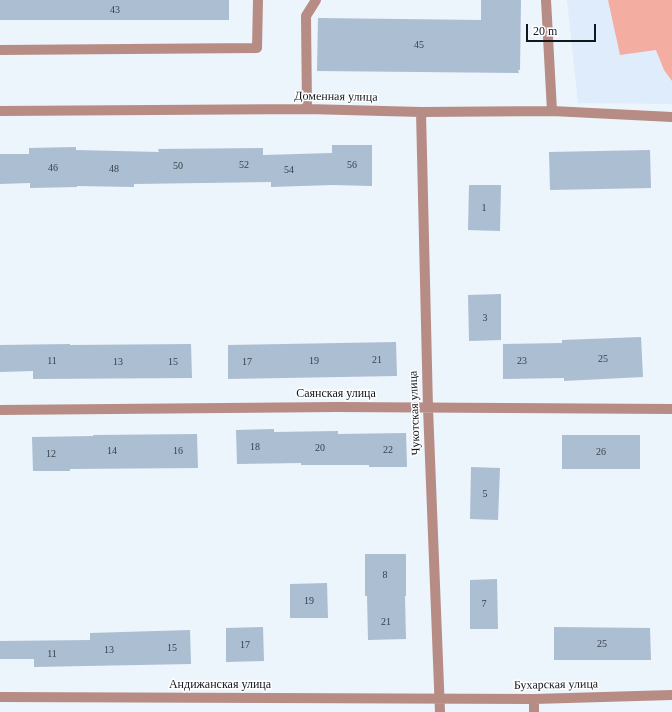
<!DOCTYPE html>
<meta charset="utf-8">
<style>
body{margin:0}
#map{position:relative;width:672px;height:712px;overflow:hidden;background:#ecf4fc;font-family:"Times New Roman",serif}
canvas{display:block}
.scale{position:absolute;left:526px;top:24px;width:70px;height:18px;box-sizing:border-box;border:2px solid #11171e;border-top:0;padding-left:5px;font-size:12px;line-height:14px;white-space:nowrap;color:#11171e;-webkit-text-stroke:3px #fff;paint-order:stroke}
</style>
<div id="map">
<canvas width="672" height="712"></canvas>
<div class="scale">20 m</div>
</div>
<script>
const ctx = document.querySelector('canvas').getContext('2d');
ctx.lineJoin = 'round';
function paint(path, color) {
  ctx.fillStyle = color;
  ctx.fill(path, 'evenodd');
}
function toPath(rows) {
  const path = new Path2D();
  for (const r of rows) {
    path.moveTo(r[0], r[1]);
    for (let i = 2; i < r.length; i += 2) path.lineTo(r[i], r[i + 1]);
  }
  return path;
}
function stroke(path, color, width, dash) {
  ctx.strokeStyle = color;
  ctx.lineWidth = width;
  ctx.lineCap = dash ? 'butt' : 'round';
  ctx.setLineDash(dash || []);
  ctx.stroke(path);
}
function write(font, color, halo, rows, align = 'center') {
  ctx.font = font + ' "Times New Roman",serif';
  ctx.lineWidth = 3;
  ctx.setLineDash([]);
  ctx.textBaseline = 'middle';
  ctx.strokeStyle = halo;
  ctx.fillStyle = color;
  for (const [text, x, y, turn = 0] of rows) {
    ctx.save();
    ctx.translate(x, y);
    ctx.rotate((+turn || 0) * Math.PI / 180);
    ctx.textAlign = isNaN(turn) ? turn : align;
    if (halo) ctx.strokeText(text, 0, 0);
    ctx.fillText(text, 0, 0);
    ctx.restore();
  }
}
paint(toPath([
 [567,0,672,0,672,104,578,103]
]), '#deecfc');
paint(toPath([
 [608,0,672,0,672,81,664,70,656,50,620,55]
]), '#f4ada1');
paint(toPath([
 [0,0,229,0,229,20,0,20],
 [481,0,521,0,520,70,518,70,519,73,317,71,318,18,481,20],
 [332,145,372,145,372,186,332,185,271,187,271,182,134,184,134,187,77,186,77,187,30,188,30,183,0,184,0,154,29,154,29,148,76,147,76,150,159,152,158,149,263,148,263,155,332,153],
 [650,150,651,188,550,190,549,152],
 [469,185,501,185,500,231,468,230],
 [501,294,501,340,469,341,468,295],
 [641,337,643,377,564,381,564,378,503,379,503,344,562,343,562,340],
 [396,342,397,376,228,379,228,345],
 [70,344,70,345,191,344,192,378,33,379,33,371,0,372,0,345],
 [274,429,274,432,338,431,338,434,406,433,407,467,369,467,369,465,301,465,301,463,237,464,236,430],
 [197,434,198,468,70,469,70,471,33,471,32,437,93,436,93,435],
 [562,435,640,435,640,469,562,469],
 [471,467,500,468,498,520,470,519],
 [365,554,406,554,406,596,405,596,406,639,368,640,367,596,365,596],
 [497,579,498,629,470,629,470,580],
 [327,583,328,618,290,618,290,584],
 [263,627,264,661,226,662,226,628],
 [554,627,650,628,651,660,554,660],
 [190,630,191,664,34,667,34,659,0,659,0,641,90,640,90,633]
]), '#acbed2');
stroke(toPath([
 [546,0,552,111],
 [0,50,257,48,258,0],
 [307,109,306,16,316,0],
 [0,111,307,109,421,112,552,111,672,117],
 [421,112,428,408,440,712],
 [0,410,337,407,672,409],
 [0,697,534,699,672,695],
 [534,712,534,699]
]), '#b68c85', 10);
write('10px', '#38414b', null, [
 ["43",115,10],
 ["45",419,45],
 ["52",244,165],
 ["56",352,165],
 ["50",178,166],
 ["46",53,168],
 ["48",114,169],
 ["54",289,170],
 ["1",484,208],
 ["3",485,318],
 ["25",603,359],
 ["21",377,360],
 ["11",52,361],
 ["19",314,361],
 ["23",522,361],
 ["13",118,362],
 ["15",173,362],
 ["17",247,362],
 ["18",255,447],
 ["20",320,448],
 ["22",388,450],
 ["14",112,451],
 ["16",178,451],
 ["26",601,452],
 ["12",51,454],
 ["5",485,494],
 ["8",385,575],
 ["19",309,601],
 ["7",484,604],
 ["21",386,622],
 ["25",602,644],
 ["17",245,645],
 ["15",172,648],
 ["13",109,650],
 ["11",52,654]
]);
write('12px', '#11171e', '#fff', [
 ["Доменная улица",336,97,1],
 ["Саянская улица",336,394],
 ["Чукотская улица",415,413,-92],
 ["Андижанская улица",220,685],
 ["Бухарская улица",556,685,-1]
]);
</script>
